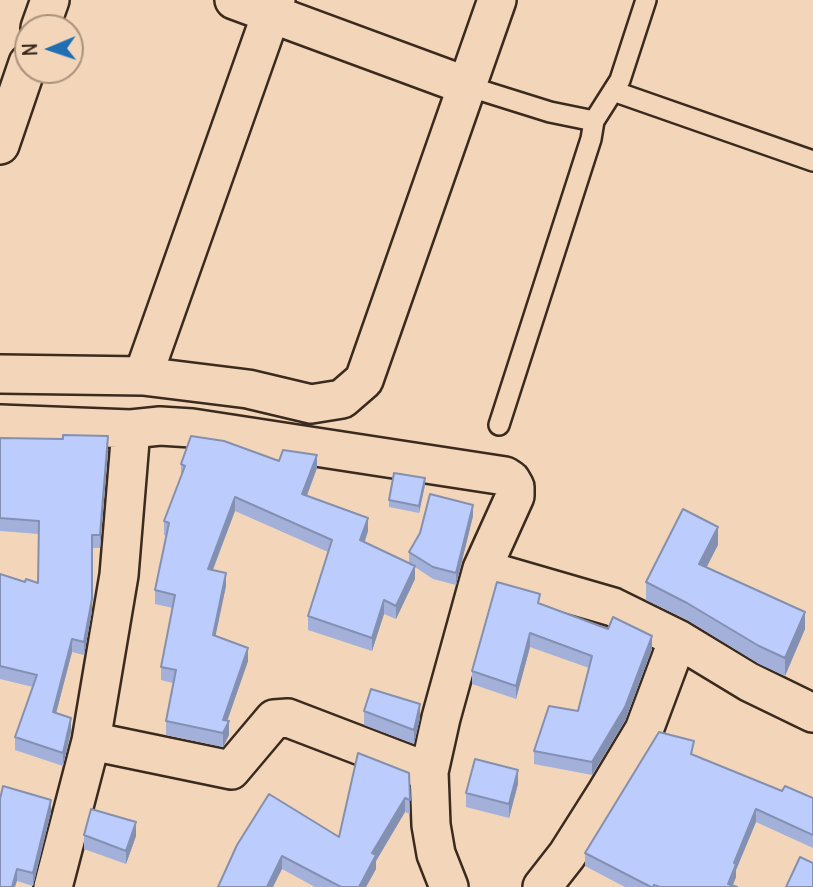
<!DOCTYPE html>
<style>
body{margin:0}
#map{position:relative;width:813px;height:887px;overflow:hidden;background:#f3d6b9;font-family:Delius,sans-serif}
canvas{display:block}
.north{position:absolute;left:14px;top:14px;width:70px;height:70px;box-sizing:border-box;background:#f3d6b9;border:2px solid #a9917b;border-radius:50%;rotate:268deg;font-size:19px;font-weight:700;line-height:28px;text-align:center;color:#3b2a1e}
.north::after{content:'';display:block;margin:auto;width:24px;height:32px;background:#1f6fb2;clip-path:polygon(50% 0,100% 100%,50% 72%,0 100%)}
</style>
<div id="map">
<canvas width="813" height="887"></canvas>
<div class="north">N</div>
</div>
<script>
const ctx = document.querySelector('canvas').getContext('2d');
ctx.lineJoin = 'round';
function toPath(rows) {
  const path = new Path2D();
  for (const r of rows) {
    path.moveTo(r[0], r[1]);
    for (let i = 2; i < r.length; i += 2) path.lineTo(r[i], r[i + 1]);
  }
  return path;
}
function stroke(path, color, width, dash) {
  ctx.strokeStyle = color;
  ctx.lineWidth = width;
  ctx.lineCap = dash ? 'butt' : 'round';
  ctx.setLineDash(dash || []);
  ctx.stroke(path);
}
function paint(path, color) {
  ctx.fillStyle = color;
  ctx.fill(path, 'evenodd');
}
const service = toPath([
 [467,86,550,112,594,121,591,139,499,425],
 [613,91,813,161],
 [594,121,620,80,646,0]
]);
const minor = toPath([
 [234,0,467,86],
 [40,28,50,0],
 [0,145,28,63],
 [0,374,143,376,248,389,311,404,342,399,364,380,497,0],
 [143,376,276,0],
 [0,424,131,429,160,426,192,428,505,476,511,480,515,487,515,496,482,569,441,718,429,772,431,825,436,854,449,887],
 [482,569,613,607,678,639,749,682,813,713],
 [91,741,231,770,274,719,288,718,429,772],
 [53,887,91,741,119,575,131,429],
 [542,887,567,855,605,795,644,730,678,639]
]);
stroke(service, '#3b2a1e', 24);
stroke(minor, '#3b2a1e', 42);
stroke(service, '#f3d6b9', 19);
stroke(minor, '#f3d6b9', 37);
paint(toPath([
 [0,438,108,449,100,548,92,548,92,611,84,655,72,652,56,713,71,731,63,766,15,750,15,737,33,687,0,679,0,575,25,582,38,583,39,534,0,531],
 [279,461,317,468,307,496,368,531,365,542,409,563,409,552,473,516,456,585,433,579,415,567,415,579,396,619,384,614,372,651,308,630,308,616,328,552,235,511,213,570,226,586,215,636,248,661,227,721,229,735,223,747,166,735,166,721,173,683,161,680,161,667,173,608,155,604,155,590,167,536,164,535,164,521,181,477,181,464],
 [425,485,419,513,389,507,389,500],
 [718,545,706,567,805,629,785,676,759,664,687,620,646,600,646,582],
 [540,604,652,649,625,721,592,775,534,764,534,751,578,711,589,668,530,647,516,699,472,684,472,671],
 [364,711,420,718,414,744,364,725],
 [694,755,782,791,813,798,813,848,756,822,736,870,736,877,733,885,737,887,625,887,585,866,585,853],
 [409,773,410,814,405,812,376,861,376,869,366,887,315,887,282,869,269,794,339,837],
 [518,784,509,818,466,807,466,793],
 [51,812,33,886,17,881,0,887],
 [84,835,136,836,126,864,84,849]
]), '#a2b0da');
paint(toPath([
 [108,436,108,449,100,548,100,535],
 [317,455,317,468,302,508,302,494],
 [425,478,425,485,419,513,419,506],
 [235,497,235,511,208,582,208,569],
 [473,505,473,516,456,585,456,573],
 [368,518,368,531,360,554,360,540],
 [718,527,718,545,699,582,699,564],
 [92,535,92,611,84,655,84,642],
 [415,566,415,579,396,619,396,606],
 [226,573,226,586,213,648,213,635],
 [384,600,384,614,372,651,372,638],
 [805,612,805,629,785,676,785,658],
 [530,633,530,647,516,699,516,686],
 [652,636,652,649,625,721,592,775,592,762],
 [72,639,72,652,53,725,53,712],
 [248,648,248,661,223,733,223,720],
 [420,704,420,718,414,744,414,730],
 [71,718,71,731,63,766,63,753],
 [229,721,229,735,223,747,223,733],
 [518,770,518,784,509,818,509,804],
 [405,798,405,812,376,861,376,869,366,887,359,887,372,853],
 [51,800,51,812,33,886,33,873],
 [756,809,756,822,736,870,736,877,732,887,728,884,734,863],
 [136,822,136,836,126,864,126,851],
 [282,856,282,869,273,887,267,887],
 [17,869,17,881,15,887,12,887]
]), '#8490b1');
const building = toPath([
 [63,435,108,436,100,535,92,535,92,599,84,642,72,639,53,712,71,718,63,753,15,737,37,675,0,666,0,574,25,582,26,579,38,583,39,521,0,518,0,438,63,439,63,435],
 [191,436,224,441,279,461,283,450,317,455,302,494,368,518,360,540,415,566,396,606,384,600,372,638,308,616,332,540,235,497,208,569,226,573,213,635,248,648,223,720,229,721,223,733,166,721,176,670,161,667,175,595,155,590,169,523,164,521,185,466,181,464,191,436],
 [394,473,425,478,419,506,389,500,394,473],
 [430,494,473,505,456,573,433,567,409,552,420,533,430,494],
 [683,509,718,527,699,564,805,612,785,658,759,646,687,603,646,582,683,509],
 [497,582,540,594,538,603,608,629,613,617,652,636,625,707,592,762,534,751,549,706,578,711,592,656,530,633,516,686,472,671,497,582],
 [371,689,420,704,414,730,364,711,371,689],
 [659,732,694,741,691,754,782,791,785,786,813,798,813,835,756,809,734,863,736,864,728,884,737,887,660,887,654,885,653,887,651,887,585,853,659,732],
 [358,753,409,773,410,800,405,798,372,853,376,855,359,887,341,887,282,856,267,887,218,887,237,845,269,794,339,837,358,753],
 [475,759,518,770,509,804,466,793,475,759],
 [3,786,51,800,33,873,17,869,12,887,0,887,0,799,3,786],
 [91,809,136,822,126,851,84,835,91,809],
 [800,857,813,863,813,887,786,887,800,857]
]);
paint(building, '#bccdfd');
stroke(building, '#8490b1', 2);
</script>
